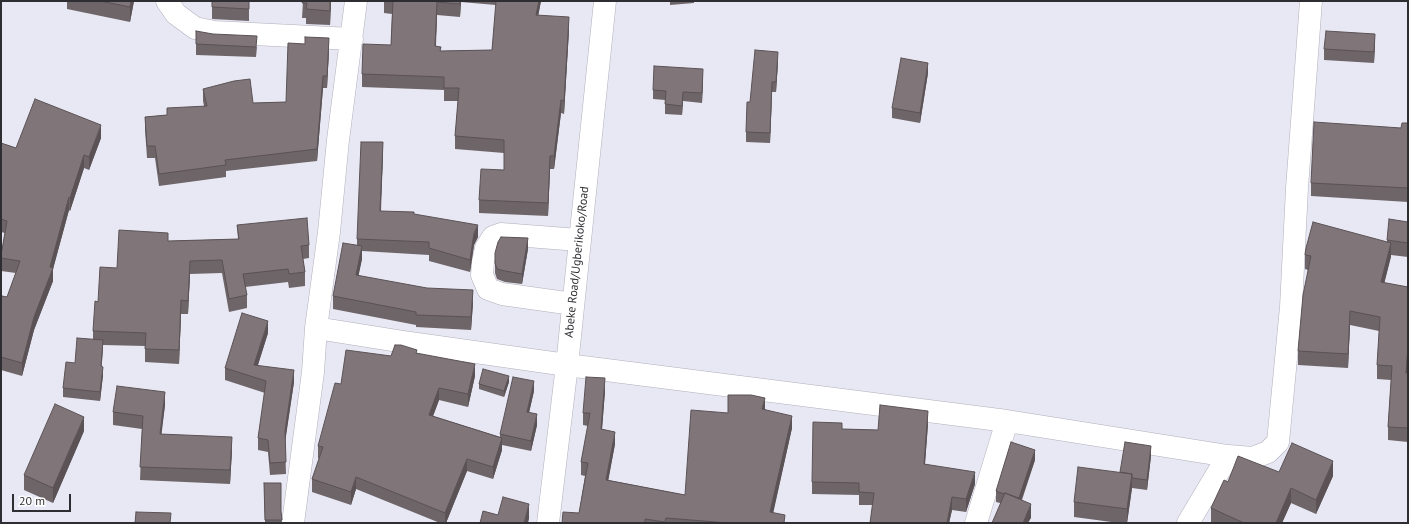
<!DOCTYPE html>
<style>
body{margin:0}
#map{position:relative;width:1409px;height:524px;overflow:hidden;background:#e8e8f4;font-family:"PT Sans",sans-serif}
canvas{display:block}
.frame{position:absolute;inset:0;border:2px solid #2e2e32;pointer-events:none}
.scale{position:absolute;left:12px;top:494px;width:59px;height:18px;box-sizing:border-box;border:2px solid #2e2e32;border-top:0;padding-left:5px;font-size:12px;line-height:14px;white-space:nowrap;color:#2e2e32;-webkit-text-stroke:3px #fff;paint-order:stroke}
</style>
<div id="map">
<canvas width="1409" height="524"></canvas>
<div class="frame"></div>
<div class="scale">20 m</div>
</div>
<script>
const ctx = document.querySelector('canvas').getContext('2d');
ctx.lineJoin = 'round';
function toPath(rows) {
  const path = new Path2D();
  for (const r of rows) {
    path.moveTo(r[0], r[1]);
    for (let i = 2; i < r.length; i += 2) path.lineTo(r[i], r[i + 1]);
  }
  return path;
}
function stroke(path, color, width, dash) {
  ctx.strokeStyle = color;
  ctx.lineWidth = width;
  ctx.lineCap = dash ? 'butt' : 'round';
  ctx.setLineDash(dash || []);
  ctx.stroke(path);
}
function paint(path, color) {
  ctx.fillStyle = color;
  ctx.fill(path, 'evenodd');
}
function write(font, color, halo, rows, align = 'center') {
  ctx.font = font + ' "PT Sans",sans-serif';
  ctx.lineWidth = 3.5;
  ctx.setLineDash([]);
  ctx.textBaseline = 'middle';
  ctx.strokeStyle = halo;
  ctx.fillStyle = color;
  for (const [text, x, y, turn = 0] of rows) {
    ctx.save();
    ctx.translate(x, y);
    ctx.rotate((+turn || 0) * Math.PI / 180);
    ctx.textAlign = isNaN(turn) ? turn : align;
    if (halo) ctx.strokeText(text, 0, 0);
    ctx.fillText(text, 0, 0);
    ctx.restore();
  }
}
const minor = toPath([
 [167,1,176,14,195,28,214,32,352,39],
 [573,304,502,294,488,289,482,275,483,262,486,248,493,237,501,234,579,240],
 [316,328,404,342,567,365,1007,421,1228,456,1253,458,1268,452,1278,442,1291,307,1297,188,1311,1],
 [293,523,313,372,316,328,329,232,338,140,356,1],
 [548,523,567,365,605,1],
 [976,523,1007,421],
 [1188,523,1228,456]
]);
stroke(minor, '#b0afbb', 23);
stroke(minor, '#fff', 22);
paint(toPath([
 [67,1,134,1,130,22,67,9],
 [212,1,249,1,249,21,212,19],
 [303,1,331,1,330,25,306,24,306,18,302,18],
 [384,1,541,1,538,15,569,30,564,114,561,113,554,169,550,169,548,216,479,213,479,200,504,170,504,153,455,149,455,136,458,101,444,101,444,90,362,87,362,74,391,45,392,14,384,13],
 [461,2,496,5,492,50,441,51,436,46,437,15,460,17],
 [670,1,697,1,694,1,694,3,670,5],
 [196,31,257,47,256,57,196,55],
 [1375,44,1374,63,1324,60,1324,49],
 [329,50,327,88,323,88,317,161,226,171,226,177,159,186,155,158,147,158,145,129,145,117,167,115,204,106,203,101,203,89,253,103,286,102],
 [778,62,776,92,772,92,770,143,746,142,746,132,750,102],
 [928,73,920,123,892,118,892,108],
 [703,79,702,103,683,101,682,115,665,114,665,100,653,99,653,90],
 [1408,123,1408,202,1311,196,1311,183,1401,128],
 [101,138,89,170,84,168,70,211,69,210,53,269,53,281,34,330,22,376,1,370,1,299,7,297,16,273,1,271,1,255,5,233,1,232,1,143,16,148],
 [383,154,381,211,414,214,478,237,474,245,470,272,429,261,429,255,362,251,362,259,358,276,473,303,471,330,416,327,416,325,333,309,333,296,357,245,357,239],
 [1408,222,1408,257,1391,255,1384,283,1408,287,1408,359,1407,373,1408,373,1408,442,1388,440,1388,427,1391,380,1377,379,1377,365,1379,331,1350,325,1348,368,1298,365,1298,351,1308,270,1305,269,1305,255,1387,242,1387,240],
 [237,225,309,245,309,258,303,259,305,272,305,286,289,288,288,282,245,287,247,295,247,308,229,312,222,273,190,274,188,314,181,314,179,364,145,362,145,346,103,345,101,366,103,375,100,401,63,397,63,388,75,363,93,340,93,331,98,302,168,241,238,239],
 [528,249,522,284,505,282,497,279,495,273,495,263],
 [268,333,258,365,294,382,285,440,286,474,270,475,268,452,258,450,258,438,265,393,225,380,225,368],
 [417,353,475,376,468,407,439,400,433,416,500,437,500,434,534,391,529,412,537,425,531,451,502,445,502,450,493,479,467,471,446,523,440,523,356,489,351,505,312,492,312,479,319,459,318,458,318,446,341,384,391,356],
 [509,382,504,397,479,389,479,384],
 [605,391,602,429,615,444,608,480,685,495,728,413,728,395,765,409,792,428,773,512,785,523,562,523,579,513,585,476,581,475,581,462,588,426,583,425,583,413],
 [165,405,161,434,232,450,230,484,140,480,142,429,113,425,113,412],
 [928,424,925,464,975,484,966,512,952,510,949,523,870,523,873,505,859,505,859,495,812,494,812,482,842,429,878,430],
 [84,431,53,503,24,490,24,475],
 [1151,456,1147,490,1132,488,1127,523,1119,523,1074,517,1074,502,1120,472],
 [1035,460,1022,500,1031,518,1000,503,996,502,996,491],
 [1279,472,1333,476,1316,514,1291,503,1282,523,1213,523,1211,522,1211,508],
 [264,483,281,513,282,523,265,523]
]), '#6e6568');
paint(toPath([
 [131,1,134,1,130,22,130,7],
 [330,1,331,1,330,25],
 [460,1,461,1,460,17],
 [539,1,541,1,536,28,536,15],
 [437,2,437,15,435,60,435,46],
 [569,17,569,30,564,114,564,101],
 [1375,34,1375,44,1374,63,1374,52],
 [329,38,329,50,327,88,327,76],
 [778,52,778,62,776,92,776,82],
 [928,63,928,73,920,123,920,113],
 [703,69,703,79,702,103,702,93],
 [323,76,323,88,317,161,317,149],
 [772,82,772,92,770,143,770,133],
 [683,92,683,101,682,115,682,106],
 [561,100,561,113,554,169,554,156],
 [101,125,101,138,89,170,89,157],
 [383,142,383,154,380,223,380,211],
 [84,155,84,168,70,211,70,198],
 [550,156,550,169,548,216,548,203],
 [69,197,69,210,53,269,53,281,34,330,22,376,22,363,34,317,50,267],
 [478,225,478,237,474,245,470,272,470,260,474,233],
 [528,238,528,249,522,284,522,274],
 [1391,243,1391,257,1381,296,1381,282],
 [362,246,362,259,356,288,356,275],
 [190,261,190,274,188,314,188,301],
 [473,290,473,303,471,330,471,317],
 [181,300,181,314,179,364,179,350],
 [1350,311,1350,325,1348,368,1348,354],
 [268,321,268,333,254,377,254,365],
 [103,340,103,349,101,375,101,366],
 [1408,345,1408,359,1406,387,1406,373],
 [475,364,475,376,468,407,468,394],
 [103,367,103,375,100,401,100,392],
 [294,370,294,382,285,443,285,431],
 [509,376,509,382,504,397,504,391],
 [605,378,605,391,601,442,601,429],
 [534,381,534,391,527,422,527,412],
 [439,388,439,400,429,427,429,415],
 [165,392,165,405,160,447,160,434],
 [765,398,765,411,762,409],
 [928,411,928,424,924,476,924,464],
 [537,414,537,425,531,451,531,441],
 [792,416,792,428,771,523,770,512],
 [84,417,84,431,53,503,53,488],
 [615,432,615,444,606,493,606,480],
 [232,437,232,450,230,484,230,470],
 [502,438,502,450,493,479,493,467],
 [1151,446,1151,456,1147,490,1147,480],
 [1035,450,1035,460,1018,509,1018,499],
 [467,459,467,471,446,523,445,523,445,513],
 [1333,461,1333,476,1316,514,1316,500],
 [975,472,975,484,966,512,966,499],
 [1132,474,1132,488,1127,523,1127,509],
 [356,477,356,489,351,505,351,492],
 [1291,488,1291,503,1282,523,1276,523],
 [952,497,952,510,949,523,947,523],
 [529,504,529,519,528,523,524,523],
 [1031,504,1031,518,1028,523,1023,523]
]), '#5a5255');
const building = toPath([
 [100,1,131,1,130,7,100,1],
 [212,1,249,1,249,9,212,7,212,1],
 [303,1,330,1,330,11,306,9,307,3,302,3,303,1],
 [393,1,460,1,460,4,437,2,435,46,441,47,440,51,492,50,496,1,539,1,536,15,569,17,564,101,561,100,554,156,550,156,548,203,479,200,481,169,504,170,504,140,455,136,459,88,444,88,444,77,362,74,363,44,391,45,393,1],
 [196,31,213,34,257,36,256,47,196,44,196,31],
 [1326,31,1375,34,1374,52,1324,49,1326,31],
 [305,37,329,38,327,76,323,76,317,149,225,160,226,165,159,174,155,146,147,146,145,117,167,115,167,108,207,106,203,89,234,81,250,79,253,103,286,102,288,43,305,44,305,37],
 [755,50,778,52,776,82,772,82,770,133,746,132,747,102,750,102,755,50],
 [901,58,928,63,920,113,892,108,901,58],
 [654,66,703,69,702,93,683,92,682,106,665,104,666,91,653,90,654,66],
 [35,99,101,125,89,157,84,155,70,198,69,197,50,267,53,268,34,317,22,363,1,357,1,299,1,300,2,296,7,297,20,261,1,258,1,255,7,221,1,219,1,143,16,148,35,99],
 [1314,122,1401,128,1402,123,1408,123,1408,188,1311,183,1314,122],
 [361,142,383,142,380,211,414,212,414,214,478,225,474,233,470,260,429,248,429,242,357,239,361,142],
 [307,218,309,245,301,246,305,272,289,274,288,269,243,274,247,295,229,299,222,260,190,261,188,301,181,300,179,350,145,349,146,333,93,331,95,301,98,302,100,267,117,268,119,230,168,233,168,241,239,239,237,225,307,218],
 [1389,219,1408,222,1408,243,1387,240,1389,219],
 [1313,222,1391,243,1381,282,1408,287,1408,345,1406,373,1408,373,1408,428,1388,427,1392,366,1377,365,1380,317,1350,311,1348,354,1298,351,1303,295,1311,256,1305,255,1306,248,1313,222],
 [501,237,528,238,522,274,505,271,497,269,495,263,495,253,498,242,501,237],
 [343,243,362,246,356,275,427,288,473,290,471,317,416,315,416,312,333,296,343,243],
 [242,313,268,321,254,365,294,370,285,431,286,462,270,463,268,440,258,438,266,381,225,368,242,313],
 [77,338,103,340,101,366,103,367,100,392,63,388,66,362,75,363,77,338],
 [395,345,401,345,417,350,416,353,475,364,468,394,439,388,429,415,502,438,493,467,467,459,445,513,356,477,351,492,312,479,323,447,318,446,335,383,341,384,346,350,391,356,395,345],
 [483,369,509,376,504,391,479,384,483,369],
 [513,377,534,381,527,412,537,414,531,441,500,434,513,377],
 [586,377,605,378,601,429,615,432,606,480,685,495,691,410,728,413,728,395,751,395,765,398,762,409,792,416,770,512,785,515,784,523,728,523,666,518,665,522,645,519,645,523,562,523,563,512,579,513,588,463,581,462,590,413,583,413,586,377],
 [117,386,165,392,160,434,232,437,230,470,140,467,143,416,113,412,117,386],
 [55,404,84,417,53,488,24,475,55,404],
 [880,405,928,411,924,464,975,472,966,499,952,497,947,523,870,523,874,493,859,492,859,483,812,482,813,422,842,423,842,429,878,430,880,405],
 [1011,442,1035,450,1019,498,1005,493,1004,494,996,491,1011,442],
 [1125,442,1151,446,1147,480,1132,478,1132,474,1120,472,1125,442],
 [1292,443,1333,461,1316,500,1291,488,1276,523,1244,523,1211,508,1224,480,1228,482,1238,456,1279,472,1292,443],
 [1078,467,1132,474,1127,509,1074,502,1078,467],
 [264,483,281,483,281,511,282,520,265,520,264,483],
 [1005,493,1031,504,1023,523,992,523,1005,493],
 [503,497,529,504,524,523,480,523,483,511,498,515,503,497],
 [136,512,171,513,170,523,135,523,136,512]
]);
paint(building, '#807579');
stroke(building, '#5a5255', 1);
write('12px', '#2e2e32', '#fff', [
 ["Abeke Road/Ugberikoko/Road",577,262,-84]
]);
</script>
